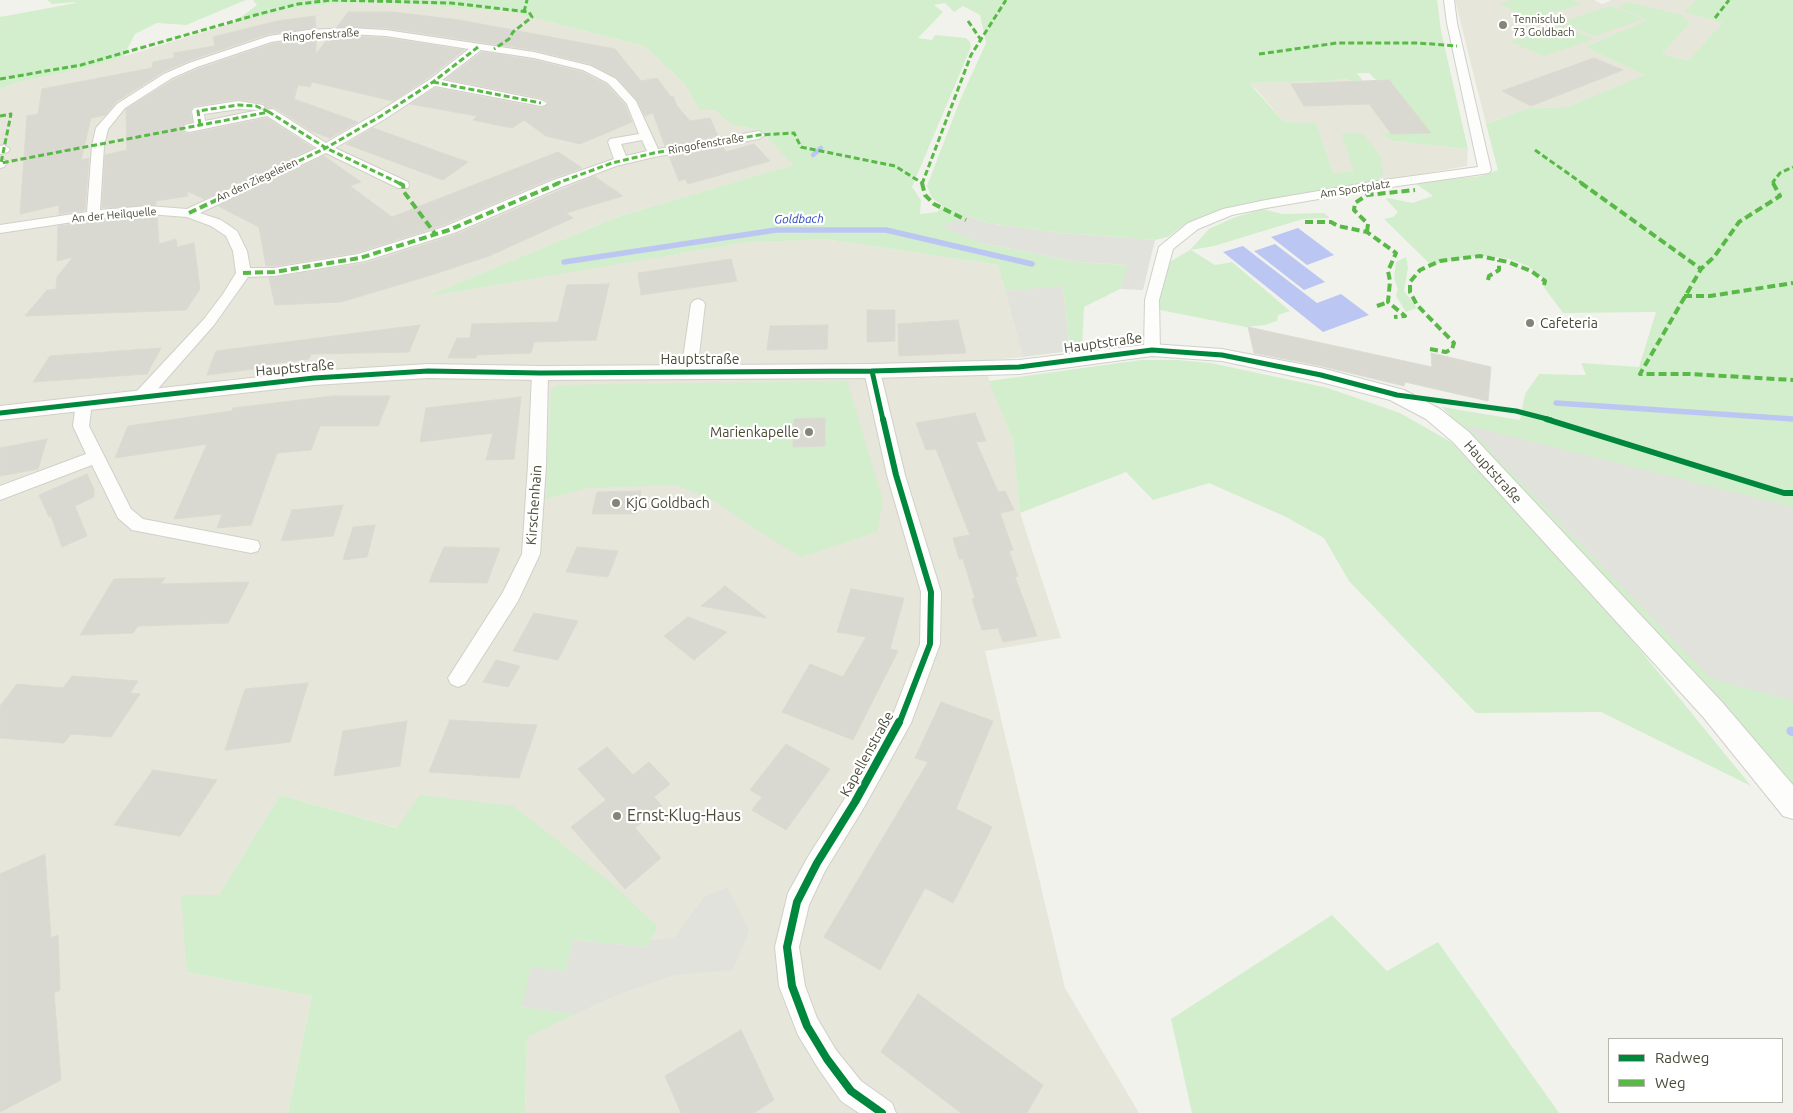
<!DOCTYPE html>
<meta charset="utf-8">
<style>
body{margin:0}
#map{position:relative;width:1793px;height:1113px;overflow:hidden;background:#f2f2ed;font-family:Ubuntu,sans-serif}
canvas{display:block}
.legend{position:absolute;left:1608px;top:1038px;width:175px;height:65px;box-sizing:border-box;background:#fff;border:1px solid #b7b7af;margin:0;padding:6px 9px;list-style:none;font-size:15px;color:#4a4a37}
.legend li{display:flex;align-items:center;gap:10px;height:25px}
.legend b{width:25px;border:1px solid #b7b7af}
</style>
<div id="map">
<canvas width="1793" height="1113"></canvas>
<ul class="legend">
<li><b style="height:6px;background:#00873e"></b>Radweg</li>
<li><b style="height:6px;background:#58b947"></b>Weg</li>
</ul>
</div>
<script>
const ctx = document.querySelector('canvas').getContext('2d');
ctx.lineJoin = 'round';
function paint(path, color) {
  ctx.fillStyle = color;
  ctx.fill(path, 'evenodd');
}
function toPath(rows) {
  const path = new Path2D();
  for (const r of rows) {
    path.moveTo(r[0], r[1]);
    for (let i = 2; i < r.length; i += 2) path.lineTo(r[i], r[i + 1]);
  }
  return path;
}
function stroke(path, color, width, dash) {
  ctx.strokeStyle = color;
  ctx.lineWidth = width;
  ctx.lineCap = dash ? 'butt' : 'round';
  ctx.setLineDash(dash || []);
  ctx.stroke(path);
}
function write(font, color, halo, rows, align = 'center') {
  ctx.font = font + ' Ubuntu,sans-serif';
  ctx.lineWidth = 4.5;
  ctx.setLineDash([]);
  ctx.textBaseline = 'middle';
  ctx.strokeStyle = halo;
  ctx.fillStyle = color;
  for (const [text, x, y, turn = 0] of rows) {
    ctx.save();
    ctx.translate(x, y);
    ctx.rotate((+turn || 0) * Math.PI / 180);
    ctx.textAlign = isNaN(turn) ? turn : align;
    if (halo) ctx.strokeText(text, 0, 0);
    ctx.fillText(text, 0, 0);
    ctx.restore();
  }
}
paint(toPath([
 [1455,0,1594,0,1602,4,1612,0,1696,0,1685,12,1722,23,1688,61,1662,54,1690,23,1618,7,1649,20,1585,47,1646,75,1567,107,1529,108,1486,124],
 [378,2,510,12,644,46,685,84,699,110,714,110,732,125,760,130,794,165,617,217,428,296,743,243,825,239,998,265,1023,357,982,361,1013,440,1020,513,1061,638,985,651,1065,988,1139,1113,525,1113,527,1036,574,1014,522,1007,573,940,647,947,658,927,398,828,280,795,219,895,187,972,312,996,288,1113,0,1113,0,89,19,82,86,68,256,16,295,8,331,4],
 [1344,78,1351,81,1391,134,1381,133,1392,141,1468,149,1467,166,1376,182,1341,135,1355,171,1333,173,1316,124,1284,122,1257,90,1248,83,1330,81]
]), '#e6e6da');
paint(toPath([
 [47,0,246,0,186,25,157,23,135,34,123,57,86,68,19,82,0,89,0,17,76,3,75,2,52,4],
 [253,0,1437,0,1441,31,1468,149,1392,141,1380,133,1430,133,1369,73,1357,73,1363,81,1351,81,1344,78,1330,81,1249,83,1284,122,1316,123,1333,173,1354,171,1341,135,1351,132,1364,135,1381,157,1383,174,1376,182,1263,200,1223,210,1185,224,1168,237,1155,240,1060,233,988,223,968,216,981,243,1078,262,1129,265,1120,289,1084,307,1082,348,1070,351,1063,287,1005,291,998,265,825,239,743,243,425,297,617,217,793,165,760,130,732,125,714,110,699,110,685,84,644,46,510,12,378,2,331,4,295,8,233,23,257,5],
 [945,3,954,12,963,6,980,15,986,43,961,98,927,186,932,198,943,206,937,212,920,214,921,200,912,187,971,47,970,42,966,38,935,35,932,40,918,38,943,12,934,5],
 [1512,0,1573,0,1582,4,1532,19,1499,4],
 [1696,0,1793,0,1793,785,1700,677,1442,407,1520,420,1525,394,1539,374,1586,375,1581,363,1639,367,1656,312,1563,313,1543,286,1546,281,1528,266,1509,259,1489,256,1467,257,1431,265,1384,219,1393,217,1398,212,1386,199,1388,198,1412,203,1433,196,1415,183,1481,176,1498,170,1486,124,1529,108,1567,107,1645,75,1585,47,1648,20,1617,7,1628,2,1681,15,1690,23,1662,54,1688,61,1722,23,1684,12],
 [1610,6,1643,19,1595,36,1562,22],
 [1561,25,1594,39,1544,56,1511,42],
 [1262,209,1283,214,1324,213,1330,218,1303,219,1214,246,1191,250,1215,265,1232,262,1290,311,1278,315,1277,321,1265,325,1246,327,1155,309,1164,265,1190,250,1209,229,1233,218],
 [1406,257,1408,268,1404,291,1417,308,1406,312,1396,296,1398,289,1394,278,1396,262],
 [1141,360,1178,360,1211,363,1328,388,1400,413,1451,442,1601,602,1751,786,1601,712,1476,713,1349,581,1324,538,1284,516,1209,483,1153,500,1126,472,1020,513,1013,440,989,381],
 [847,381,883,501,877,532,801,557,755,529,713,500,677,485,588,488,546,499,551,390,558,385],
 [280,795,397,828,420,795,513,806,610,882,658,927,647,947,573,940,566,971,522,1007,575,1014,527,1037,525,1113,288,1113,312,996,187,972,181,895,219,895],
 [1332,915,1387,971,1438,942,1559,1113,1192,1113,1171,1019]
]), '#d3eecc');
paint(toPath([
 [968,216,988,223,1060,233,1155,240,1143,290,1120,289,1128,265,1078,262,981,243,941,227],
 [1063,286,1070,351,1023,357,1005,291],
 [1466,425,1793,507,1793,701,1711,679],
 [727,887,749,930,733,970,675,975,614,996,575,1014,522,1007,531,967,565,971,573,940,647,947,651,940,674,938,704,897]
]), '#e2e2dc');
paint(toPath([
 [1298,228,1334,255,1307,265,1271,237],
 [1275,244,1325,282,1304,290,1254,251],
 [1243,246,1317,303,1341,294,1369,315,1323,332,1223,252]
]), '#bbc7f2');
stroke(toPath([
 [813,155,821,148]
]), '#bbc7f2', 4.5);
stroke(toPath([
 [564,262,776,230,886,230,1032,264],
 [1556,403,1793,419]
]), '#bbc7f2', 5.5);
stroke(toPath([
 [1791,731,1793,732]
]), '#bbc7f2', 9);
const building = toPath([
 [348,12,393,12,459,20,615,49,641,81,657,78,671,97,673,96,677,106,690,121,710,118,718,136,665,146,653,113,645,116,637,100,617,78,591,64,534,50,386,28,337,27,348,12],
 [315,16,316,28,268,34,188,61,163,72,116,102,105,115,91,118,81,160,89,158,85,210,59,214,59,205,20,214,27,116,38,114,42,89,152,68,153,62,174,58,174,53,215,46,213,37,277,21,315,16],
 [349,36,386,38,464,50,428,78,393,101,312,82,310,87,298,85,294,99,358,122,330,138,311,131,274,107,267,108,263,103,238,99,194,106,190,111,192,122,185,123,181,127,185,133,189,134,267,118,313,148,204,199,187,191,188,196,156,201,156,205,102,208,105,155,127,150,126,109,173,80,198,69,271,44,316,37,316,54,329,37,349,36],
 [482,52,534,60,582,72,607,85,625,105,632,122,580,144,546,136,524,120,512,128,473,120,477,116,410,104,435,88,541,108,548,104,548,101,541,98,446,79,482,52],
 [1594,58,1623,70,1531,106,1502,91,1594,58],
 [1389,80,1431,133,1391,134,1369,104,1304,106,1291,84,1389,80],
 [373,128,445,154,468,162,443,180,346,144,373,128],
 [754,144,770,161,688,184,685,179,679,181,669,156,723,147,726,152,754,144],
 [558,152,582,168,550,179,443,225,358,252,274,266,266,266,259,227,218,206,324,156,361,182,350,186,392,217,558,152],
 [594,176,623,196,566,213,573,218,489,256,425,277,341,302,275,305,269,278,366,263,455,235,594,176],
 [148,216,157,217,159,244,176,239,177,247,194,243,200,289,186,310,25,316,47,290,56,289,57,277,73,257,57,261,58,226,148,216],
 [731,259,737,281,641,295,638,273,731,259],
 [609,284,596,340,534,342,531,353,477,355,476,358,448,358,457,338,470,338,472,324,558,322,567,285,609,284],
 [867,310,895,310,895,341,867,342,867,310],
 [958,320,966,353,899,356,898,324,958,320],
 [420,325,409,352,311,354,309,359,256,366,254,369,207,375,216,351,420,325],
 [828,325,827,349,767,350,770,326,828,325],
 [1248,327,1432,367,1431,353,1491,367,1488,401,1405,382,1404,386,1321,366,1254,353,1248,327],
 [161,348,147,374,33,382,50,356,161,348],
 [333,396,390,396,378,426,320,426,311,450,277,453,251,525,217,528,222,514,174,519,207,444,115,458,128,426,232,411,233,408,333,396],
 [521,397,514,459,486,460,493,433,420,442,426,408,521,397],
 [975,413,986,441,976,442,998,492,1005,491,1014,510,1000,513,1013,550,1009,551,1018,576,1015,577,1037,636,1003,642,998,628,982,630,972,599,975,598,963,559,959,559,953,538,970,535,936,449,926,450,916,423,975,413],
 [825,418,825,446,793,447,794,419,825,418],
 [47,439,38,469,0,476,0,448,47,439],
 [87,474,94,489,94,497,75,506,87,536,62,547,51,516,49,517,39,495,87,474],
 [641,491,636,514,592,514,597,492,641,491],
 [343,505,333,536,281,541,292,510,343,505],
 [375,525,367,557,343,560,353,527,375,525],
 [444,547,500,548,487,583,429,582,444,547],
 [577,547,618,551,608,577,566,572,577,547],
 [165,578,161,584,249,582,228,623,138,626,133,633,80,635,114,579,165,578],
 [725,586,767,618,701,606,725,586],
 [851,589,904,598,890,649,898,651,853,740,782,712,810,664,843,677,866,637,837,632,851,589],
 [534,613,578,621,558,660,513,651,534,613],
 [688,617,727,632,694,660,664,636,688,617],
 [496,660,520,666,508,687,483,682,496,660],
 [72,676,138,681,130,693,140,694,111,737,71,734,64,743,0,738,0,706,17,684,63,688,72,676],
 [308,683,290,742,225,750,245,689,308,683],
 [941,702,993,721,956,809,992,827,953,903,925,888,880,970,824,937,928,762,915,758,941,702],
 [450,720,537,725,519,778,429,772,450,720],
 [407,721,400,766,334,776,343,731,407,721],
 [786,744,830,769,786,830,752,810,762,797,750,790,786,744],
 [607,747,633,775,649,762,670,784,654,797,662,806,635,828,661,858,625,889,571,827,606,800,578,769,607,747],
 [153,770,217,780,180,836,114,825,153,770],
 [45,854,51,938,58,935,60,990,54,993,61,1080,0,1112,0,874,45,854],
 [918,994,1043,1085,1027,1113,961,1113,881,1052,918,994],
 [741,1030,774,1100,754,1113,681,1113,665,1076,741,1030]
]);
paint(building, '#d9d9d2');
stroke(building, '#dbdbd2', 1);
const minor = toPath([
 [1444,0,1454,0,1457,23,1491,170,1489,173,1377,189,1266,208,1232,215,1198,229,1173,249,1159,300,1160,350,1157,354,1147,354,1144,350,1145,300,1159,247,1188,223,1223,209,1266,200,1377,181,1478,167,1447,23,1444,0],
 [349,28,386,30,534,52,591,66,616,79,636,101,658,149,759,131,765,135,759,139,654,157,616,166,561,187,454,233,365,261,274,276,248,277,214,325,148,400,142,401,136,400,134,396,136,392,204,319,223,294,236,273,233,251,226,236,211,226,187,217,148,214,93,219,0,233,0,225,87,212,92,146,96,128,117,104,164,74,189,63,269,36,308,30,349,28],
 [349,34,386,36,469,49,429,80,377,113,326,143,273,109,260,110,265,107,263,105,238,101,194,108,192,111,194,123,185,125,183,128,185,131,189,132,267,116,317,148,187,209,148,206,100,210,104,146,108,129,125,108,172,78,197,67,271,42,308,36,349,34],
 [481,50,534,58,583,70,608,83,627,104,639,134,610,139,608,142,614,159,551,181,444,227,358,254,274,268,250,268,247,251,237,231,221,220,200,213,326,153,398,188,408,188,409,185,408,182,335,148,385,119,435,86,541,106,545,105,547,103,541,100,442,80,481,50],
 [238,109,259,110,205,121,204,114,238,109],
 [642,140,647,151,626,156,621,144,642,140],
 [4,145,10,149,8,152,0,154,0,146,4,145],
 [0,159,5,160,7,163,4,167,0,168,0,159],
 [698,299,703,301,705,304,697,372,695,376,689,377,683,376,681,372,691,304,693,301,698,299],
 [872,366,878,367,880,371,905,475,941,592,940,644,911,723,863,809,825,871,809,905,799,947,805,986,817,1018,836,1050,861,1081,892,1103,896,1113,859,1113,841,1101,818,1068,798,1035,779,986,775,947,788,893,809,855,847,795,894,712,920,644,921,592,887,475,864,371,866,367,872,366],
 [540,368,546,369,548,373,546,466,540,554,518,601,465,684,458,687,451,684,448,678,503,592,522,554,528,466,532,373,534,369,540,368],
 [84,397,90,399,92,403,89,426,131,509,143,519,258,541,260,546,258,551,251,553,132,530,118,518,92,465,0,500,0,486,86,454,73,426,76,403,78,399,84,397]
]);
const tertiary = toPath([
 [1152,344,1222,349,1321,368,1404,390,1440,409,1469,432,1722,702,1793,785,1793,819,1783,816,1704,718,1453,442,1426,419,1390,400,1321,382,1222,361,1152,356,1019,374,872,378,540,380,428,378,314,385,0,420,0,406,314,371,428,364,540,366,872,364,1019,360,1152,344]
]);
stroke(minor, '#d0d0ca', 2);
stroke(tertiary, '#d0d0ca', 2);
paint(minor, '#fdfdfc');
paint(tertiary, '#fdfdfc');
stroke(toPath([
 [524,12,527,0],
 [1715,18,1729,0],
 [968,21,981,40],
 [1259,54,1337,43,1418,43,1457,46],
 [0,79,81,65,259,14,298,4,332,0,451,3,529,12,532,17,513,32,509,39,494,49],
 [433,82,541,103],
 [0,116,11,114,1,163,269,112,326,148,401,184],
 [200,125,198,111,238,105,256,106,269,112],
 [1535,150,1583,184],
 [250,184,326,148,381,116,433,82,478,47],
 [555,184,612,163,654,153,759,135,794,133,801,147,895,166,922,183],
 [922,184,971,55,1006,0],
 [1774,184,1773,182,1780,173,1793,167]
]), '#58b947', 3, [6, 3]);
stroke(toPath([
 [399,183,403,185,404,192,436,235],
 [922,183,925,195,934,204,966,220],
 [1581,183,1701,269],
 [1773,183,1780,196,1739,222,1714,257,1701,269,1640,374,1690,374,1793,380],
 [189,213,252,183],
 [1305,222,1331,222,1338,226,1367,232,1396,253,1388,271,1390,281,1388,302,1405,316,1394,317],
 [1367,232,1368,224,1354,210,1355,203,1367,195,1415,190],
 [243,273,274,272,360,258,449,230,559,183],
 [1488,280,1489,276,1499,270,1499,260],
 [1684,296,1710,296,1793,283],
 [1377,306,1388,302],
 [1430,349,1446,352,1452,349,1454,343,1417,305,1410,292,1410,282,1420,270,1440,261,1480,256,1508,262,1531,271,1545,281,1544,285]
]), '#58b947', 4, [8, 4]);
stroke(toPath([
 [872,371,883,420],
 [0,413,314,378,428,371,540,373,872,371,1019,367,1152,350,1222,355,1321,375,1397,395,1516,411,1551,420]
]), '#00873e', 5);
stroke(toPath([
 [883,419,896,475,931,592,930,644,899,724],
 [1546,419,1784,493,1793,493]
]), '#00873e', 6);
stroke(toPath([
 [882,1113,851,1091,827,1059,807,1026,792,986,787,947,797,902,817,863,855,802,899,722]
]), '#00873e', 8);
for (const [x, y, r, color] of [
 [1503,25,5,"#858577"],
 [1530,323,5,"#858577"],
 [809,432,5,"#858577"],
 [616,503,5,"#858577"],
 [617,816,5,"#858577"]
]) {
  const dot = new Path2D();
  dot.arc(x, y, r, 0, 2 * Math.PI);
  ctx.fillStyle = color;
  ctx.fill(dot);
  stroke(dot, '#fff', 2);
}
write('11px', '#4a4a37', '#fff', [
 ["Tennisclub",1513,19],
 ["73 Goldbach",1513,32]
], 'left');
write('11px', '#4a4a37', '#fff', [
 ["Ringofenstraße",321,35,-4],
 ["Ringofenstraße",706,144,-10],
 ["An den Ziegeleien",257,180,-25],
 ["Am Sportplatz",1355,189,-9],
 ["An der Heilquelle",114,215,-5]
]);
write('italic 12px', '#2b46bb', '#fff', [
 ["Goldbach",799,219,-1]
]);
write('14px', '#4a4a37', '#fff', [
 ["Cafeteria",1540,323],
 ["Marienkapelle",799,432,"right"],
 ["KjG Goldbach",626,503]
], 'left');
write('14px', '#4a4a37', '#fff', [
 ["Hauptstraße",1103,343,-8],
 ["Hauptstraße",700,359],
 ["Hauptstraße",295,368,-5],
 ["Hauptstraße",1493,472,48],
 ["Kirschenhain",534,505,-86],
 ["Kapellenstraße",867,754,-61]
]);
write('16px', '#4a4a37', '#fff', [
 ["Ernst-Klug-Haus",627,816]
], 'left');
</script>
